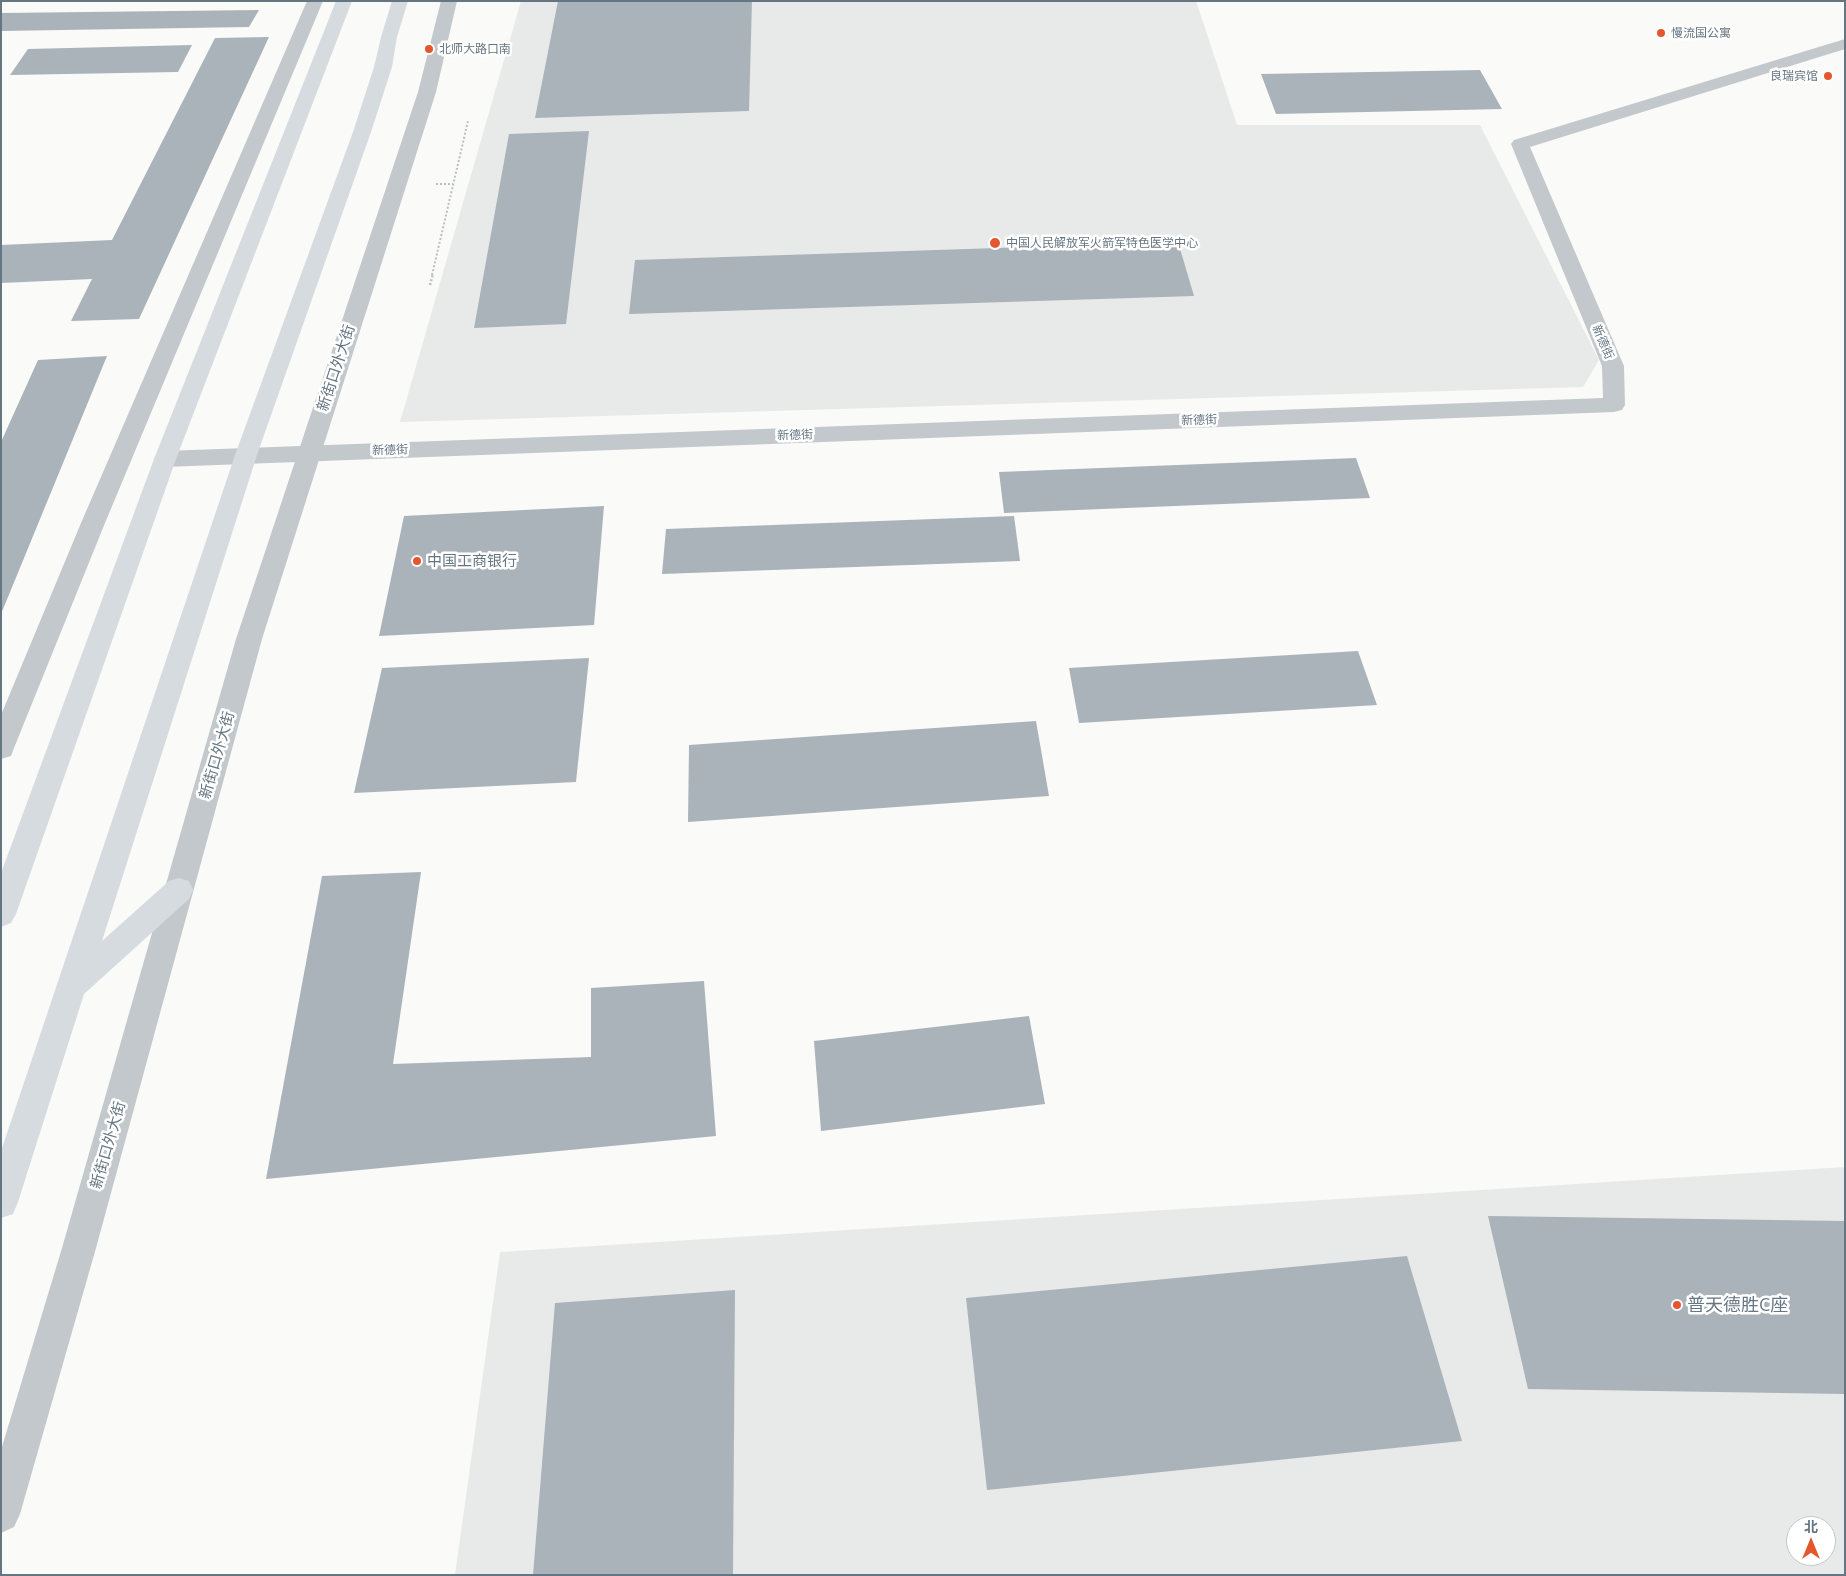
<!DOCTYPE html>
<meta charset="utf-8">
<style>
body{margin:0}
#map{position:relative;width:1846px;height:1576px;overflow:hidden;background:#fafaf8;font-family:Ubuntu,"Noto Sans SC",sans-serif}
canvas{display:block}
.frame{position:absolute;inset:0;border:2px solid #657683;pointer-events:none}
.north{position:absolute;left:1786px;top:1516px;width:50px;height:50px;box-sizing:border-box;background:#fff;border:1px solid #c1c8cd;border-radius:50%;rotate:0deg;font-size:14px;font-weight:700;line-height:20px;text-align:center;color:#657683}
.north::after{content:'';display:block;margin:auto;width:18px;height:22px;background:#e4572e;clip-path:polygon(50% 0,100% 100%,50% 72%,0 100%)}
</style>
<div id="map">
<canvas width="1846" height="1576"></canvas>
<div class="frame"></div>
<div class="north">北</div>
</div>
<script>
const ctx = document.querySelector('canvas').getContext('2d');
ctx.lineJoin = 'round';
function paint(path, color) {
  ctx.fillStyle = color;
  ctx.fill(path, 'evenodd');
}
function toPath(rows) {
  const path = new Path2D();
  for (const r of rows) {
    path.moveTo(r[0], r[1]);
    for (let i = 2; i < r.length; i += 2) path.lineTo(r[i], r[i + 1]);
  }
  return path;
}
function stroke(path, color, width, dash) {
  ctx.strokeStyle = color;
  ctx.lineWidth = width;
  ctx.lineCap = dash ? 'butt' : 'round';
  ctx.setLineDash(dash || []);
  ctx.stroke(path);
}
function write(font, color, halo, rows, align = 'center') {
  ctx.font = font + ' Ubuntu,"Noto Sans SC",sans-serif';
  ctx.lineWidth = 5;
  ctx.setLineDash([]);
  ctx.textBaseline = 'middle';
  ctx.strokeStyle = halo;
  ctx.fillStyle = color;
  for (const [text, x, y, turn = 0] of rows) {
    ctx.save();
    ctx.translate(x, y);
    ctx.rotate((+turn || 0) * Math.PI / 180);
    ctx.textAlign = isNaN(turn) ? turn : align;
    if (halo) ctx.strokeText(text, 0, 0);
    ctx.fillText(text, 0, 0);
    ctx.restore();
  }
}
paint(toPath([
 [521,1,1196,1,1237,125,1480,125,1599,360,1583,387,400,422],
 [1845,1167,1845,1575,455,1575,500,1252],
 [1796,1526,1826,1526,1826,1556,1796,1556]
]), '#e8e9e9');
paint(toPath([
 [558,1,752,1,749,111,535,118],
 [259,10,249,27,1,31,1,13],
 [269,37,139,319,71,321,92,279,1,283,1,245,112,240,215,38],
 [192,45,178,72,10,75,28,49],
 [1480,70,1502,109,1276,114,1261,74],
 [589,131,566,324,474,328,509,134],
 [1178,242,1194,296,629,314,635,260],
 [107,356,1,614,1,442,38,360],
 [1356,458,1370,498,1004,513,999,472],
 [604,506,594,625,379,636,404,516],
 [1014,516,1020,561,662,574,666,529],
 [1358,651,1377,705,1079,723,1069,668],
 [589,658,576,782,354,793,382,668],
 [1036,721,1049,796,688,822,689,745],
 [421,872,393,1064,591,1057,591,988,704,981,716,1136,266,1179,322,876],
 [1029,1016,1045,1104,821,1131,814,1041],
 [1488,1216,1845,1221,1845,1394,1528,1389],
 [1407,1256,1462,1441,987,1490,966,1298],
 [735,1290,733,1575,533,1575,555,1303]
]), '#aab3b9');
stroke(toPath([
 [436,184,453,184],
 [432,275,468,121]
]), '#bbbfc2', 2, [2, 2]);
stroke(toPath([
 [430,285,433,274]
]), '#bbbfc2', 2.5, [2, 2]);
paint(toPath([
 [1845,39,1845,49,1530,147,1624,366,1625,405,1622,410,1614,412,165,467,157,464,154,459,157,454,165,451,1603,398,1602,366,1511,144,1514,140,1845,39]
]), '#c3c8cc');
paint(toPath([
 [307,1,323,1,105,523,14,748,11,756,1,759,1,715,81,523,307,1],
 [441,1,457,1,436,92,262,639,96,1248,20,1514,14,1527,1,1533,1,1450,62,1248,236,639,418,92,441,1]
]), '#c3c8cc');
paint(toPath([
 [336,1,352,1,176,459,16,914,11,923,1,927,1,873,154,459,336,1],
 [392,1,408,1,397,37,392,67,371,132,257,455,102,941,169,881,179,878,189,881,193,890,189,899,84,994,18,1202,13,1214,1,1218,1,1151,235,455,353,132,374,67,381,37,392,1]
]), '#d6dbdf');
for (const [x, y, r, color] of [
 [1661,33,5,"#e4572e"],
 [429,49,5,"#e4572e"],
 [1828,76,5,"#e4572e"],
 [995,243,6,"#e4572e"],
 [417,561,5,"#e4572e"],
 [1677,1305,5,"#e4572e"]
]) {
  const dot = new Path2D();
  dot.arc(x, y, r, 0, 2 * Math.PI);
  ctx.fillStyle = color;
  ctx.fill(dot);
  stroke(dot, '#fff', 2);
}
write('12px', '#657683', '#fff', [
 ["慢流国公寓",1671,33],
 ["北师大路口南",439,49],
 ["良瑞宾馆",1818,76,"right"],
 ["中国人民解放军火箭军特色医学中心",1006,243]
], 'left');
write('12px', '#657683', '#fff', [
 ["新德街",1603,342,67],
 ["新德街",1199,420,-2],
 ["新德街",795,435,-2],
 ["新德街",390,450,-2]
]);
write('15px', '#657683', '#fff', [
 ["新街口外大街",336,368,-72],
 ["新街口外大街",217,755,-74],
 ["新街口外大街",108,1145,-74]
]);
write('15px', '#657683', '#fff', [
 ["中国工商银行",427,561]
], 'left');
write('18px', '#657683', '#fff', [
 ["普天德胜C座",1687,1305]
], 'left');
</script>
